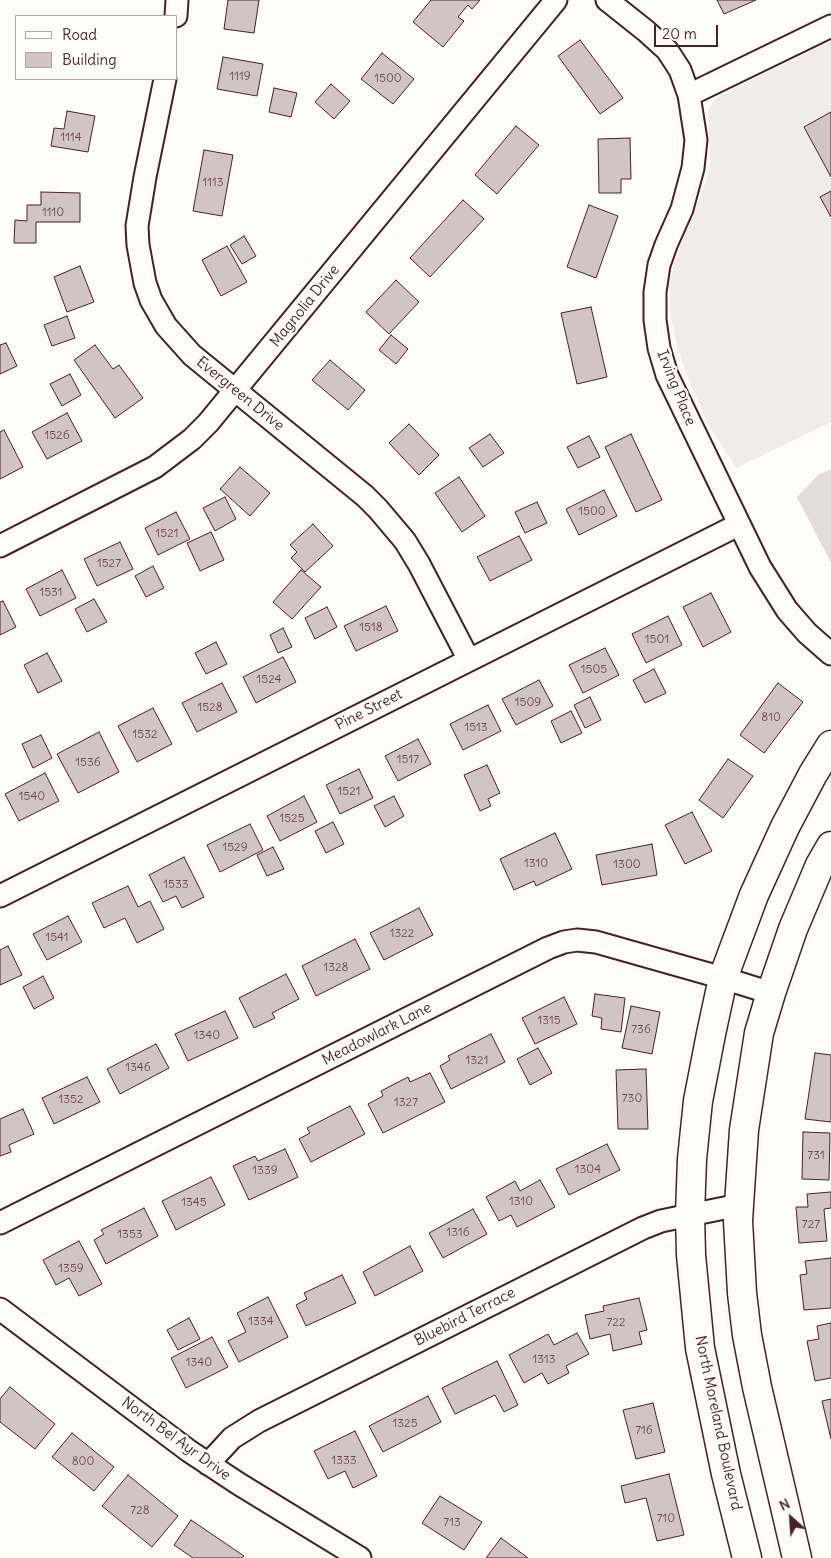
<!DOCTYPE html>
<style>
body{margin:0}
#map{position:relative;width:831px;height:1558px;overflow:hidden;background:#fdfcf7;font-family:Delius,sans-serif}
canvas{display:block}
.legend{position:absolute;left:15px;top:15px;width:162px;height:65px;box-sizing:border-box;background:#fdfcf7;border:1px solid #b5a4a5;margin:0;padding:6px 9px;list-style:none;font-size:15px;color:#4a1f2b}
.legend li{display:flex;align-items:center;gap:10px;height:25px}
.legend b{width:25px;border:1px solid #b5a4a5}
.north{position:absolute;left:766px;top:1493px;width:50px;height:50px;-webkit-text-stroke:4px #fdfcf7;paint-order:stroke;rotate:334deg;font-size:14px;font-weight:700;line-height:20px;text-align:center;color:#4a1f2b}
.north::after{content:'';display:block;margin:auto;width:18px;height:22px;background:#4a1f2b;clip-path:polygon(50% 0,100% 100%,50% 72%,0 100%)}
.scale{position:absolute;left:654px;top:25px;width:64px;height:22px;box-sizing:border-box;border:2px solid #4a1f2b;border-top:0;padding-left:6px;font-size:15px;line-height:18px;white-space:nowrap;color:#4a1f2b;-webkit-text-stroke:4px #fdfcf7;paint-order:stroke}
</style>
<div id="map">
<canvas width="831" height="1558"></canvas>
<ul class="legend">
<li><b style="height:6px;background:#fdfcf7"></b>Road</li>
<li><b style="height:14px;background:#d0c5c4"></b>Building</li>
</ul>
<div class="north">N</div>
<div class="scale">20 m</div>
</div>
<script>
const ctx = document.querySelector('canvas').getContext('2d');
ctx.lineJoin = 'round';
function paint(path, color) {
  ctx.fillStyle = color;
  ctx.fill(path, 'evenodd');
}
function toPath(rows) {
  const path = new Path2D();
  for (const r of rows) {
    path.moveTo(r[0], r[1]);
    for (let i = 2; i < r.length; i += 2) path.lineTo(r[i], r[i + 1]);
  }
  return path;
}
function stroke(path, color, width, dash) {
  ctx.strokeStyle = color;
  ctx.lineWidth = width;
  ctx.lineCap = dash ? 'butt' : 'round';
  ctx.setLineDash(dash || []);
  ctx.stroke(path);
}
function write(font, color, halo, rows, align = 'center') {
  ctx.font = font + ' Delius,sans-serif';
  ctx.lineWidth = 5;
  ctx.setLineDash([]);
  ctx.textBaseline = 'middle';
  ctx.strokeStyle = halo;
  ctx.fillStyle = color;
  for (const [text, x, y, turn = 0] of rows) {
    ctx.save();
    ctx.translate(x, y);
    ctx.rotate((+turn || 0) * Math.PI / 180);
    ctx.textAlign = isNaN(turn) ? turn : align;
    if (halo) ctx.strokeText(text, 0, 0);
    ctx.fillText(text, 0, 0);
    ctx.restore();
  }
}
paint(toPath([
 [831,41,831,422,736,468,706,421,686,372,676,343,671,318,669,286,674,264,706,181,710,162,708,111,712,103,717,97,731,90]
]), '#f0ece8');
paint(toPath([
 [831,469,831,563,797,497,818,475]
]), '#e3dcda');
const building = toPath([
 [228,0,259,0,254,33,224,29,228,0],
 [431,0,480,0,472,9,468,5,458,17,464,21,443,47,413,22,431,0],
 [717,0,756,0,724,14,717,0],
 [580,40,623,98,600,114,558,56,580,40],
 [382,53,414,79,393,104,361,79,382,53],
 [223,57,263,64,257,96,217,89,223,57],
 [331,84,350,101,334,119,315,102,331,84],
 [274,88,297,93,291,117,269,112,274,88],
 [67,111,95,116,88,152,51,146,54,128,64,129,67,111],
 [831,112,831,177,804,127,831,112],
 [516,126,539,145,497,194,475,175,516,126],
 [630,138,631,179,621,179,621,193,599,193,598,139,630,138],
 [204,150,233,155,222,216,193,211,204,150],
 [831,191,831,217,820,197,831,191],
 [41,192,80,193,80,222,36,222,36,243,14,243,15,220,27,221,27,205,41,205,41,192],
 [463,200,484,219,430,277,410,258,463,200],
 [589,205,618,216,596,278,567,267,589,205],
 [244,236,256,256,242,264,230,245,244,236],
 [227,246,247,282,221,296,202,260,227,246],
 [80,266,94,302,67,312,54,277,80,266],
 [396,280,419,302,389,334,366,312,396,280],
 [591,307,607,377,577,384,561,313,591,307],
 [67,316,75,338,52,346,44,325,67,316],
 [391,335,408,349,396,364,379,350,391,335],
 [6,343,17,366,0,374,0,345,6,343],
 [95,345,113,369,119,365,143,398,115,418,74,360,95,345],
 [330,360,365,390,348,410,312,380,330,360],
 [70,374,81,395,62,406,50,384,70,374],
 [67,413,82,441,47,459,32,432,67,413],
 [409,424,439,455,419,475,389,443,409,424],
 [4,430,23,467,0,479,0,432,4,430],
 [490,434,504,453,483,467,469,448,490,434],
 [631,434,662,500,636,512,605,447,631,434],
 [589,436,600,457,578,468,567,447,589,436],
 [240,467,270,493,250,516,220,489,240,467],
 [459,477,485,516,462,532,435,493,459,477],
 [604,490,617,516,579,535,566,509,604,490],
 [225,497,236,519,215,531,203,508,225,497],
 [537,502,547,523,525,533,515,512,537,502],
 [176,512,190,539,158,555,145,528,176,512],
 [313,524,333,546,305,572,291,558,297,552,290,545,313,524],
 [211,532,224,560,200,571,187,543,211,532],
 [519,536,532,560,490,581,477,557,519,536],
 [120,542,133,569,97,586,84,559,120,542],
 [153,566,164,588,146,597,135,576,153,566],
 [62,570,76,598,40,616,26,589,62,570],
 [301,570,321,587,292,619,273,602,301,570],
 [711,593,731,632,703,647,683,607,711,593],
 [94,599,107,622,87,632,75,609,94,599],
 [3,601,16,627,0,635,0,602,3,601],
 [386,606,398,631,356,651,344,626,386,606],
 [327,607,337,627,315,639,305,618,327,607],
 [668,616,682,645,646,663,632,634,668,616],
 [283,628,292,647,278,653,270,635,283,628],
 [216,642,227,664,206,674,195,653,216,642],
 [605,648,619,675,583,693,569,665,605,648],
 [47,653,62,681,38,693,24,665,47,653],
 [283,657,296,682,256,703,243,677,283,657],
 [654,669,666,693,645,703,633,680,654,669],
 [539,680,553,706,516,725,502,699,539,680],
 [222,683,237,712,197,732,182,703,222,683],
 [778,683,803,702,764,753,740,735,778,683],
 [590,697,601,720,585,728,574,705,590,697],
 [488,705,501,731,463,750,450,724,488,705],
 [153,708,172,744,137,762,118,726,153,708],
 [571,711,582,733,561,743,551,721,571,711],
 [99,732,119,772,78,793,57,754,99,732],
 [41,735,52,758,33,768,22,744,41,735],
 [418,739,431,764,398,781,385,756,418,739],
 [728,759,753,776,723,818,699,800,728,759],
 [487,765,500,793,488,799,491,806,480,811,464,775,487,765],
 [359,769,373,798,340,814,326,785,359,769],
 [45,773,59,801,19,821,5,794,45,773],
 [304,796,317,822,280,841,267,816,304,796],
 [394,796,404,816,385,827,374,806,394,796],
 [692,812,712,851,685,864,665,825,692,812],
 [333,822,344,844,326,853,315,831,333,822],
 [250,824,263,850,220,872,207,845,250,824],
 [555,833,572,869,536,886,534,881,514,890,500,859,555,833],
 [652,844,657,875,602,885,596,855,652,844],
 [273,847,284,869,267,876,257,855,273,847],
 [184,857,204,897,182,908,176,896,163,902,149,875,184,857],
 [128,886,138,907,150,901,164,929,137,943,125,918,104,928,92,903,128,886],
 [419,908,433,935,384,960,370,933,419,908],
 [68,916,82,942,47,960,33,934,68,916],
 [355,939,370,969,316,996,302,966,355,939],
 [8,946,22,975,0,985,0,950,8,946],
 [286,974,299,999,272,1013,275,1018,254,1028,239,998,286,974],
 [43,976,54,998,34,1009,23,987,43,976],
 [595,994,625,998,621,1032,601,1029,602,1018,592,1016,595,994],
 [564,997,577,1024,535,1044,522,1018,564,997],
 [631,1006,660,1012,652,1054,622,1048,631,1006],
 [225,1011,238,1038,188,1061,175,1034,225,1011],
 [491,1034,505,1062,451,1089,440,1066,450,1060,448,1056,491,1034],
 [156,1044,169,1068,120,1094,107,1069,156,1044],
 [538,1048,552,1073,530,1085,517,1059,538,1048],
 [815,1053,831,1055,831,1122,805,1119,815,1053],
 [646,1069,648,1129,618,1129,616,1070,646,1069],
 [430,1073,445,1102,383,1133,368,1104,383,1096,381,1091,408,1077,410,1082,430,1073],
 [87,1077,100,1102,54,1124,42,1098,87,1077],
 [350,1106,365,1134,311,1162,299,1139,310,1133,307,1128,350,1106],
 [23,1109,34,1134,9,1145,11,1152,0,1156,0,1119,23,1109],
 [803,1132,830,1133,829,1180,802,1179,803,1132],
 [607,1144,620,1170,569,1195,556,1169,607,1144],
 [285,1149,298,1177,249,1200,233,1166,255,1156,258,1161,285,1149],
 [211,1177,225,1205,176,1230,162,1201,211,1177],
 [540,1180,555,1207,517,1227,511,1215,499,1221,486,1197,515,1181,520,1191,540,1180],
 [831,1192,831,1208,824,1209,827,1241,799,1243,796,1207,808,1207,807,1194,831,1192],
 [144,1208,158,1236,106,1264,94,1240,104,1234,101,1230,144,1208],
 [473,1209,487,1234,443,1258,429,1233,473,1209],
 [79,1241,102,1284,79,1296,69,1278,56,1285,43,1260,79,1241],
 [410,1246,423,1271,375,1296,363,1272,410,1246],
 [831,1258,831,1308,804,1310,800,1275,807,1274,805,1261,831,1258],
 [342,1275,356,1303,306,1326,296,1305,307,1299,304,1293,342,1275],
 [268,1297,288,1337,239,1362,228,1341,246,1332,237,1313,268,1297],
 [639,1298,647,1330,639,1332,642,1344,613,1351,610,1334,590,1339,585,1315,604,1311,603,1306,639,1298],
 [189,1318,200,1339,178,1350,167,1330,189,1318],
 [831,1323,831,1378,815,1381,807,1341,819,1339,817,1326,831,1323],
 [577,1333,589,1354,566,1366,569,1373,548,1384,542,1373,524,1383,509,1355,548,1334,554,1345,577,1333],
 [212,1337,228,1367,186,1388,171,1358,212,1337],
 [497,1361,518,1405,504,1412,495,1395,455,1414,442,1388,497,1361],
 [10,1387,55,1424,35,1449,0,1422,0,1399,10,1387],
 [428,1396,441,1422,383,1452,369,1426,428,1396],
 [831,1399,831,1439,822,1401,831,1399],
 [653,1403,665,1452,636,1459,623,1410,653,1403],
 [355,1431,377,1476,353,1488,345,1471,328,1479,314,1451,355,1431],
 [72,1433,114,1467,94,1491,52,1457,72,1433],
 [669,1474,684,1535,657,1541,646,1498,625,1503,621,1486,669,1474],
 [128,1475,178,1516,152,1547,102,1506,128,1475],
 [440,1496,482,1522,464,1550,422,1523,440,1496],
 [191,1520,244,1556,242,1558,193,1558,174,1545,191,1520],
 [501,1538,528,1558,486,1558,501,1538]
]);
paint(building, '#d0c5c4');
stroke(building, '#4a1f2b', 1);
const street = toPath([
 [607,0,646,31,667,50,680,70,689,95,696,140,693,168,682,209,666,245,659,265,655,292,655,320,659,348,667,375,760,567,787,610,807,633,831,654],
 [176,16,177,0],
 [165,79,145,177,137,226,138,245,145,283,151,300,166,326,192,355,365,496,378,509,405,541,419,564,469,660],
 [689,95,831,26],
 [0,546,155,467,192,439,208,423,556,0],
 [0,896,738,525],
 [0,1223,548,948,564,942,577,940,596,942,723,978,771,993],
 [0,1309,189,1451,239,1484,360,1558],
 [208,1464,232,1438,259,1421,643,1228,661,1221,739,1205]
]);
const secondary = toPath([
 [747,1558,726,1474,700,1348,691,1255,690,1214,692,1159,698,1101,711,1034,723,978,754,895,785,827,813,774,831,745],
 [797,1558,757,1387,747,1335,742,1293,738,1221,739,1205,744,1130,759,1033,771,993,793,929,820,865,831,846]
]);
stroke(street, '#4a1f2b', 25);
stroke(secondary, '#4a1f2b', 31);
stroke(street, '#fdfcf7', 21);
stroke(secondary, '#fdfcf7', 28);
write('12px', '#6c4851', null, [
 ["1119",240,77],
 ["1500",388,79],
 ["1114",71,138],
 ["1113",213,183],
 ["1110",53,213],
 ["1526",57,436],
 ["1500",592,512],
 ["1521",167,534],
 ["1527",109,564],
 ["1531",51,593],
 ["1518",371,628],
 ["1501",657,640],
 ["1505",594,670],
 ["1524",269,680],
 ["1509",528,703],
 ["1528",210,708],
 ["810",771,718],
 ["1513",476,728],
 ["1532",145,735],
 ["1517",408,760],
 ["1536",88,763],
 ["1521",349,792],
 ["1540",32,797],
 ["1525",292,819],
 ["1529",235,848],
 ["1310",536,864],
 ["1300",627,865],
 ["1533",176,885],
 ["1322",402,934],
 ["1541",57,938],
 ["1328",336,968],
 ["1315",549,1021],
 ["736",641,1030],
 ["1340",207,1036],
 ["1321",477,1061],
 ["1346",138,1068],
 ["730",632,1099],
 ["1352",71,1100],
 ["1327",406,1103],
 ["731",816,1156],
 ["1304",588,1170],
 ["1339",265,1171],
 ["1310",521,1202],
 ["1345",194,1203],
 ["727",811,1225],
 ["1316",458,1233],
 ["1353",130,1235],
 ["1359",71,1269],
 ["1334",261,1322],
 ["722",616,1323],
 ["1313",544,1360],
 ["1340",199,1363],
 ["1325",405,1424],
 ["716",644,1431],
 ["1333",344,1461],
 ["800",83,1462],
 ["728",140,1511],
 ["710",666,1519],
 ["713",452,1523]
]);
write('15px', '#4a1f2b', '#fdfcf7', [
 ["Magnolia Drive",305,306,-51],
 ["Irving Place",676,388,68],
 ["Evergreen Drive",240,394,39],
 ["Pine Street",369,710,-27],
 ["Meadowlark Lane",377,1034,-27],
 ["Bluebird Terrace",465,1317,-27],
 ["North Moreland Boulevard",718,1423,78],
 ["North Bel Ayr Drive",176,1439,36]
]);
</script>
